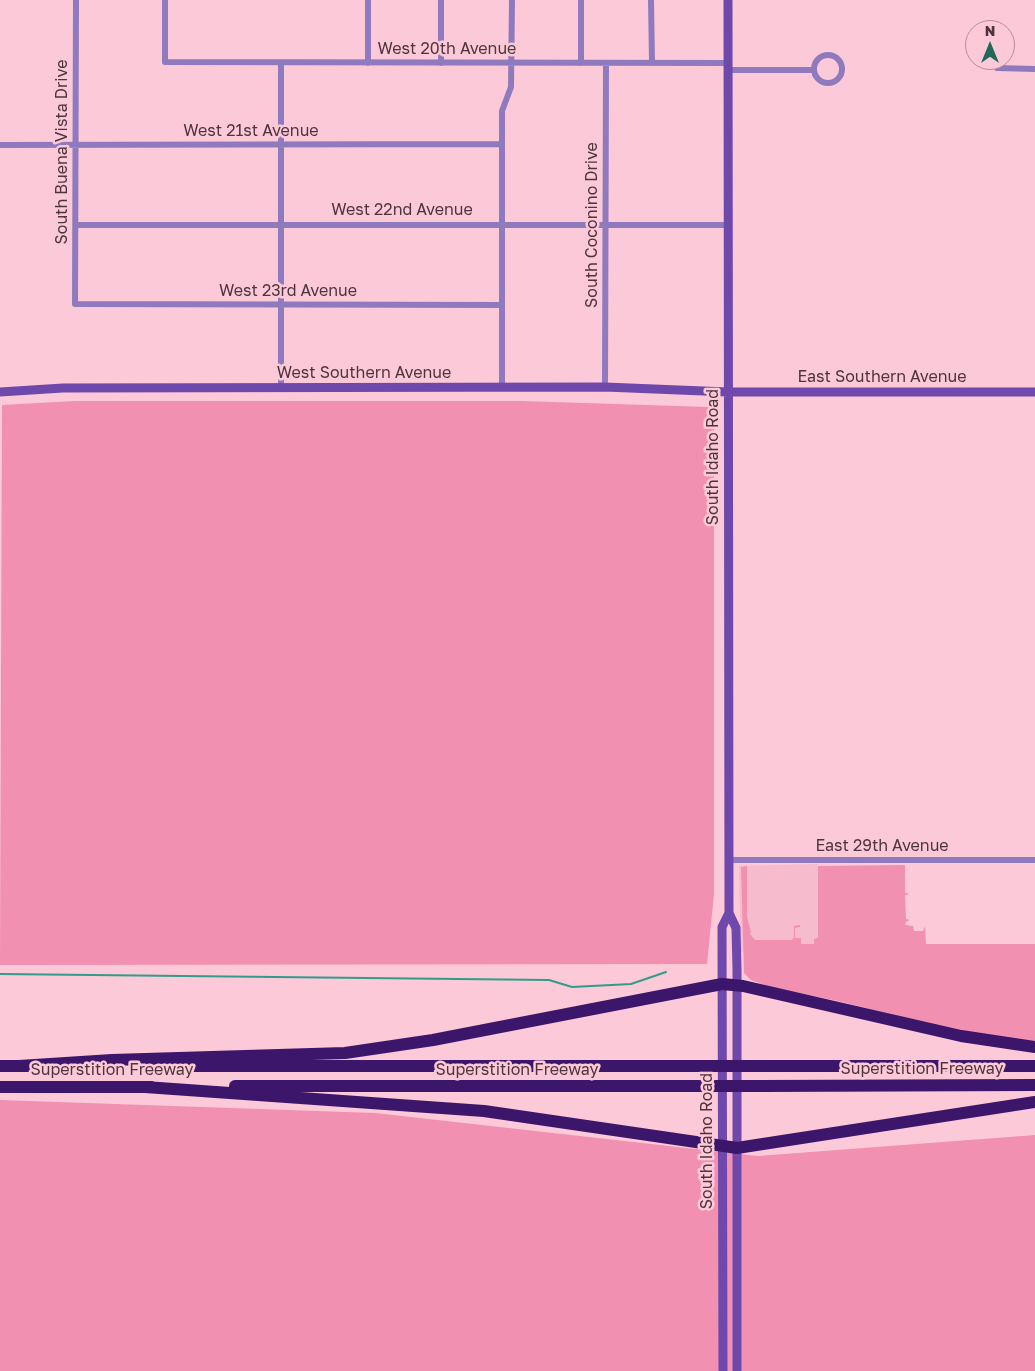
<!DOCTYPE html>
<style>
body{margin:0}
#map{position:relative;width:1035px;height:1371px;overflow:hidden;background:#fcc9d8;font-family:"Golos Text",sans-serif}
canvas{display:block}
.north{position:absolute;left:965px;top:20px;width:50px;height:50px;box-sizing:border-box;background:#fcc9d8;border:1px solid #b68d9a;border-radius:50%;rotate:0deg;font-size:14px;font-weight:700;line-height:20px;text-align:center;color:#4e343c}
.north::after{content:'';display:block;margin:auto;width:18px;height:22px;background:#21675a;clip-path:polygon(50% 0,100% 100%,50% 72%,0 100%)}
</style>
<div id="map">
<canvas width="1035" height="1371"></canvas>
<div class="north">N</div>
</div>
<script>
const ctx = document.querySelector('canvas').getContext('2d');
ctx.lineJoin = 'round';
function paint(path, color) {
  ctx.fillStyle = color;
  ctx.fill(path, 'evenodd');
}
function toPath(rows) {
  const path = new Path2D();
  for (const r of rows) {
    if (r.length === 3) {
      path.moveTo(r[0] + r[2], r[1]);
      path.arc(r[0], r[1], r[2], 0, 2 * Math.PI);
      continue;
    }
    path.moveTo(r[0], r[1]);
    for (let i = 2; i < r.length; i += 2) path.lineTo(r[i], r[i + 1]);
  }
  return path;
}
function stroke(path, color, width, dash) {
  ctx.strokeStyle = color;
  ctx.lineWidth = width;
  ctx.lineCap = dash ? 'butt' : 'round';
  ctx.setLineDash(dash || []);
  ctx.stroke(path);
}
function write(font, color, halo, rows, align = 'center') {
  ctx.font = font + ' "Golos Text",sans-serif';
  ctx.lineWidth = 5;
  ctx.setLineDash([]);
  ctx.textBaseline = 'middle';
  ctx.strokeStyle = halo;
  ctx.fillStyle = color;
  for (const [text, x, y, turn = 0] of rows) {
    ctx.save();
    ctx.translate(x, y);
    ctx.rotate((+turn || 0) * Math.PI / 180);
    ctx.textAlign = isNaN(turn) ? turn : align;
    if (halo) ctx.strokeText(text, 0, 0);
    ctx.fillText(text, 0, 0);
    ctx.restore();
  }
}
paint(toPath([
 [818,864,819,950,741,952,739,866]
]), '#f6bcce');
paint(toPath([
 [74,401,522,401,708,407,714,412,714,894,707,964,0,965,2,405],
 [905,865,905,893,910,894,905,895,906,919,910,920,906,922,905,925,913,926,914,931,923,931,925,926,926,944,1035,944,1035,1043,962,1032,838,1001,770,987,751,980,744,973,741,867,747,866,747,917,751,932,750,934,755,940,792,940,794,937,794,926,800,925,800,927,795,928,795,938,801,938,801,944,814,944,814,939,818,938,818,866],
 [0,1100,375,1113,758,1156,1035,1135,1035,1371,0,1371]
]), '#f290b1');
stroke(toPath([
 [0,974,549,980,572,987,631,984,666,972]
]), '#319c89', 2);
stroke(toPath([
 [76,0,75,304,502,305],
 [165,0,165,62,728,63],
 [581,0,581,63],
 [651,0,652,62],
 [828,69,14],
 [281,63,281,388],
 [368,63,368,0],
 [441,63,441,0],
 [997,68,1035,69],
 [728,70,813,70],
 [0,145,502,144],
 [76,225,728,225],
 [605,387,606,63],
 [502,388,502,111,511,87,512,0],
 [729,860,1035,860]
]), '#907abe', 6);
stroke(toPath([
 [728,0,729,913,736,928,737,970,737,1371],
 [0,392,63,388,605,387,728,392,1035,392],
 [723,1371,722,927,729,913]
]), '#6f48ac', 9);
stroke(toPath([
 [0,1066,28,1066],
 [19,1066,112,1060,345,1053,433,1040,722,984,743,986,961,1036,1035,1047],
 [173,1066,690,1066],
 [761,1066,1035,1066],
 [235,1086,690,1086],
 [762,1086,1035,1085],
 [0,1087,152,1087],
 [145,1087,484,1111,737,1148,1035,1102]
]), '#3c166a', 12);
stroke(toPath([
 [690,1066,761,1066],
 [690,1086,762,1086]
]), '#3c166a', 12);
write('16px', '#4e343c', '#fcc9d8', [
 ["West 20th Avenue",447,49],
 ["West 21st Avenue",251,131],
 ["South Buena Vista Drive",62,152,-90],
 ["West 22nd Avenue",402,210],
 ["South Coconino Drive",592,225,-90],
 ["West 23rd Avenue",288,291],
 ["West Southern Avenue",364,373],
 ["East Southern Avenue",882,377],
 ["South Idaho Road",713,457,-90],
 ["East 29th Avenue",882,846],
 ["Superstition Freeway",922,1069],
 ["Superstition Freeway",112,1070],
 ["Superstition Freeway",517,1070],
 ["South Idaho Road",707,1141,-90]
]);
</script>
